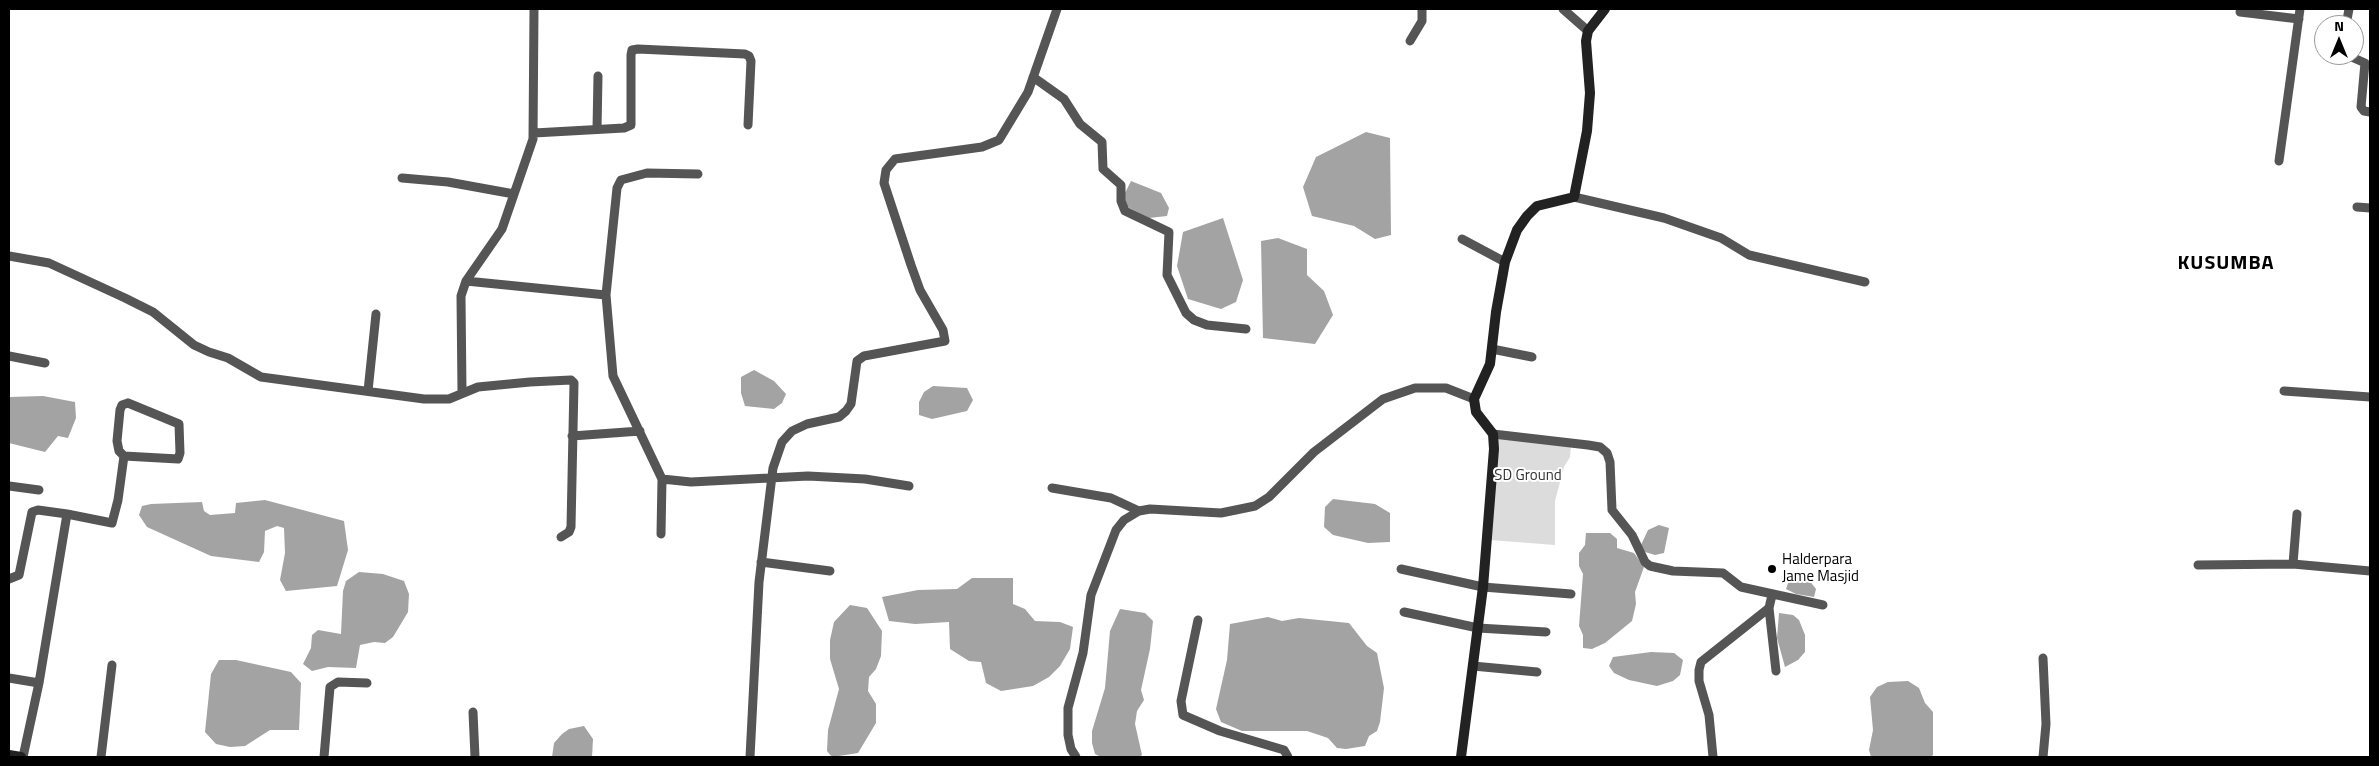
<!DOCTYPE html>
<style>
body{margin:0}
#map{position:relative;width:2379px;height:766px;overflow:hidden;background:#fff;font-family:"Titillium Web",sans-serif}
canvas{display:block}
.frame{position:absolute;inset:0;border:10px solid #000;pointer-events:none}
.north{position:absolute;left:2314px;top:15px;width:50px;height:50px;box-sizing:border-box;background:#fff;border:1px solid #999;border-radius:50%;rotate:0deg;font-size:14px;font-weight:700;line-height:20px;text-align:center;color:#000}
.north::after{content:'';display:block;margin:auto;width:18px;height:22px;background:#000;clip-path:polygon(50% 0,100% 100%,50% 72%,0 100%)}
</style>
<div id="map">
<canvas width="2379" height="766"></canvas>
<div class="frame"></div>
<div class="north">N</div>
</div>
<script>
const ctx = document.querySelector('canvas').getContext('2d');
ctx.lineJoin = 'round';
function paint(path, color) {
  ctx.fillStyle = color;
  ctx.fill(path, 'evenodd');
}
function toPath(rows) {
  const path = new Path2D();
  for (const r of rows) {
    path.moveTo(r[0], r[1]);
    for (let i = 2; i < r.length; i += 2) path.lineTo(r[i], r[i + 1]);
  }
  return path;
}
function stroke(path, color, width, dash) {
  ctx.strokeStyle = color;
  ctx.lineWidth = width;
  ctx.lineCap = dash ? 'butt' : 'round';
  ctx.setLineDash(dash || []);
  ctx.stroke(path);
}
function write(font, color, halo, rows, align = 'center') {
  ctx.font = font + ' "Titillium Web",sans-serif';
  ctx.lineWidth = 4;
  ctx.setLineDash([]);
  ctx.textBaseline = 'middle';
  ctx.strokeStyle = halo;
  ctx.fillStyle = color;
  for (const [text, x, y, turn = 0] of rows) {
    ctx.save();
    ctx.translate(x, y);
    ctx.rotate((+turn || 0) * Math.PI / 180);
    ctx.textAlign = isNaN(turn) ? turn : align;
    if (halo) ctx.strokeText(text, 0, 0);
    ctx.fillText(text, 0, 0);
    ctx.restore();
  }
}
paint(toPath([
 [1497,438,1571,446,1570,457,1564,467,1555,501,1555,545,1490,540]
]), '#dcdcdc');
paint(toPath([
 [1366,132,1390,138,1391,235,1375,239,1354,226,1312,216,1303,187,1316,157],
 [1131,181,1161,193,1169,208,1167,216,1149,218,1120,203],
 [1223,218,1243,280,1236,302,1221,309,1188,299,1177,266,1183,232],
 [1278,238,1307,249,1307,275,1324,291,1333,315,1315,344,1263,338,1261,241],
 [754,370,774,381,786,394,782,403,774,409,745,406,741,393,741,377],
 [933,386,967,388,973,400,967,411,932,419,919,415,919,402,924,392],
 [43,396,75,402,76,418,68,438,58,436,45,452,9,443,9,397],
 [1333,499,1375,504,1390,513,1390,542,1368,543,1333,535,1324,527,1325,507],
 [265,500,344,521,348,550,337,586,286,591,280,580,285,553,284,528,277,526,265,531,264,552,259,562,211,556,147,527,139,515,142,506,151,504,202,502,204,511,210,515,235,513,236,503],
 [1659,525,1669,528,1664,553,1655,555,1645,552,1641,545,1648,530],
 [1586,533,1610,533,1617,539,1617,548,1634,553,1644,567,1635,592,1636,604,1632,621,1605,643,1592,649,1583,648,1583,635,1579,626,1583,574,1579,566,1579,553,1585,545],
 [359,572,383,574,404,581,409,594,408,612,393,637,385,643,374,642,360,645,356,668,328,667,312,671,303,664,311,648,312,635,318,630,341,634,343,591,346,581],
 [1805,575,1816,589,1814,597,1796,594,1786,589,1790,577],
 [972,578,1013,578,1013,604,1025,609,1035,621,1060,622,1073,627,1070,649,1060,666,1049,677,1033,686,1001,691,986,683,981,662,969,661,950,649,949,622,915,624,889,621,882,597,918,590,957,589],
 [850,605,867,608,882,631,881,656,876,669,869,677,868,691,876,704,876,723,858,753,832,757,827,751,828,730,839,689,830,659,830,640,834,622],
 [1120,609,1145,613,1153,621,1150,649,1141,690,1144,700,1137,711,1135,724,1142,755,1139,757,1101,757,1095,754,1092,743,1092,731,1105,688,1110,631],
 [1779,613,1793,615,1799,620,1805,635,1805,652,1798,660,1785,667,1777,638],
 [1268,617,1282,621,1299,618,1349,623,1367,646,1377,653,1384,688,1380,722,1377,731,1369,736,1365,746,1346,749,1337,748,1328,738,1307,731,1242,731,1221,722,1216,709,1227,660,1230,624],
 [1651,652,1674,653,1683,660,1680,675,1673,681,1657,686,1629,680,1614,673,1609,666,1613,657],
 [219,660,236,660,291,672,301,683,299,730,270,730,245,746,230,747,216,744,205,732,211,674],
 [1908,681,1919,688,1925,703,1933,712,1933,755,1931,757,1871,757,1869,750,1873,730,1870,697,1877,687,1888,682],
 [584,726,593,739,592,757,552,757,554,743,562,734,569,729]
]), '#a3a3a3');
stroke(toPath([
 [1563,9,1588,31],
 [2240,12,2299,19],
 [2346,25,2349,9],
 [1410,41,1422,21,1422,9],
 [2347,55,2365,63,2361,107,2364,111,2370,112],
 [1033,77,1064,99,1080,124,1102,142,1103,169,1121,185,1121,201,1125,211,1169,232,1167,275,1186,313,1194,320,1207,325,1246,329],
 [597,129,598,76],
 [534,133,624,128,631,125,631,55,632,50,638,49,745,54,749,56,751,61,748,125],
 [2279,161,2300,9],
 [698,174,647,173,621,180,617,188,606,295,613,376,662,479,691,482,808,476,865,479,909,486],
 [402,178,448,182,514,194],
 [1574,197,1664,218,1721,238,1749,255,1865,282],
 [2357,207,2370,208],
 [1462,239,1505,262],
 [9,256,49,263,125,298,153,312,194,345,209,352,228,358,261,377,424,399,449,399,478,387,530,382,571,380,574,383,571,527,569,532,561,537],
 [466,281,606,295],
 [1492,349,1532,357],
 [9,356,45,363],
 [368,391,376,314],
 [2284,391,2370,397],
 [462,392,461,296,466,281,502,229,533,139,534,9],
 [128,403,179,424,180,453,178,459,124,456,119,451,117,441,120,410,122,405,128,403],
 [1493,434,1588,445,1600,447,1607,453,1610,462,1612,510,1632,535,1645,562,1650,566,1673,571,1723,573,1741,587,1823,605],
 [572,436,640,431],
 [9,486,39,490],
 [1052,488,1111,498,1139,511],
 [661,534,662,479],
 [761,562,830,571],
 [2293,564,2297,514],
 [2198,565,2293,564,2370,571],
 [1401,569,1483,587,1571,594],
 [9,579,19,575,32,512,38,510,67,514],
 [1769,608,1776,671],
 [1404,612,1478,628,1546,632],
 [1198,620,1181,701,1183,715,1220,731,1284,750,1288,757],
 [1473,666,1537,672],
 [9,678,39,683],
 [473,712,475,757],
 [23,757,39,683,67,514,112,523,118,500,124,456],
 [101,757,112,665],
 [324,757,330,687,338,682,367,683],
 [750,757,759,582,773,468,782,442,792,431,807,424,839,417,846,411,851,404,857,361,864,356,945,341,943,330,920,290,911,265,884,183,886,170,895,159,982,147,999,140,1028,92,1057,9],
 [1076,757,1071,749,1068,735,1068,708,1083,653,1091,595,1116,530,1124,520,1139,511,1150,509,1221,513,1255,506,1269,497,1314,452,1383,399,1415,388,1446,388,1474,399],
 [1713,757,1709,715,1699,681,1699,670,1701,662,1769,608,1772,595],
 [2043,757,2046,724,2043,658]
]), '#555', 9);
stroke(toPath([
 [9,755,21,757],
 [1461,757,1483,587,1494,449,1493,434,1476,412,1474,399,1490,364,1496,312,1505,262,1517,230,1527,216,1537,206,1574,197,1587,131,1590,93,1586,41,1588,31,1605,9]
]), '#222', 10);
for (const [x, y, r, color] of [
 [1772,569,5,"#000"]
]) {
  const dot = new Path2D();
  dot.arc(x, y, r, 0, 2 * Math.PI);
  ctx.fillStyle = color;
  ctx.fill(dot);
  stroke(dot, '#fff', 2);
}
write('15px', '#333', '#fff', [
 ["SD Ground",1528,476]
]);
write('15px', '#000', '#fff', [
 ["Halderpara",1782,560],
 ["Jame Masjid",1782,577]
], 'left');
ctx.letterSpacing = '1px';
write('bold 20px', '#000', '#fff', [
 ["KUSUMBA",2226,264]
]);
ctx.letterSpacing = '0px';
</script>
